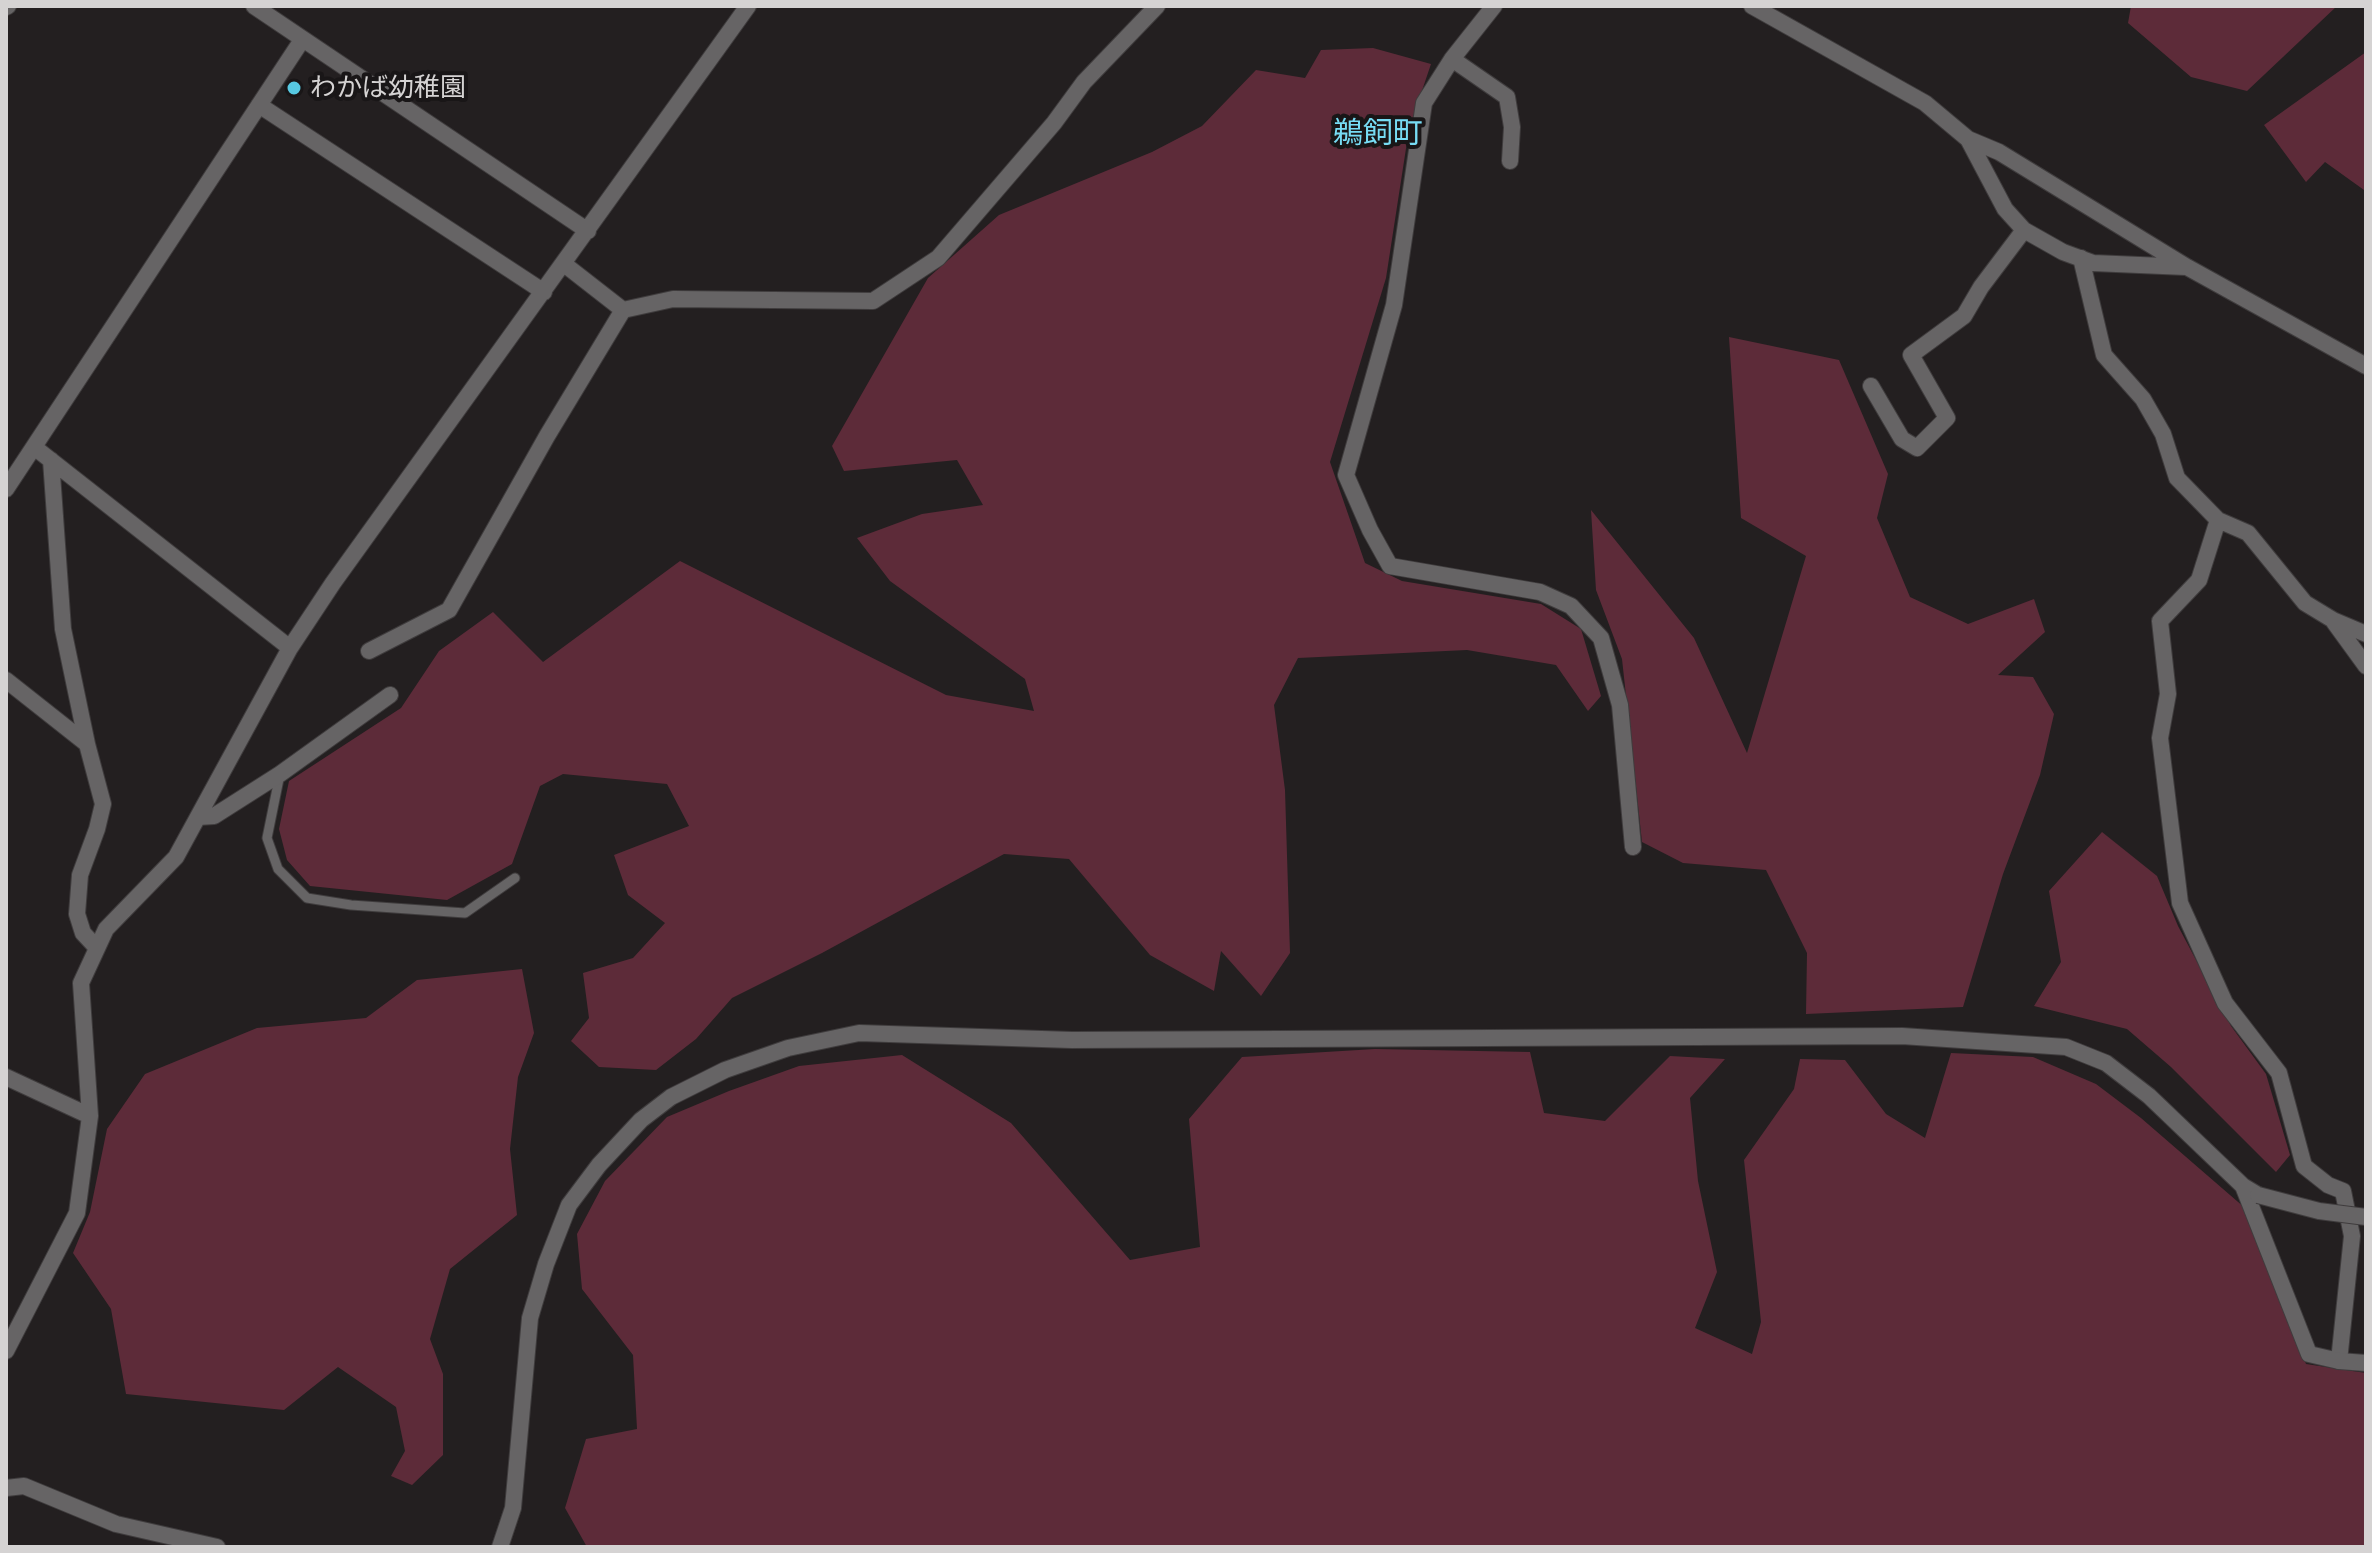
<!DOCTYPE html>
<meta charset="utf-8">
<style>
body{margin:0}
#map{position:relative;width:2372px;height:1553px;overflow:hidden;background:#231f20;font-family:"Golos Text",sans-serif}
canvas{display:block}
.frame{position:absolute;inset:0;border:8px solid #d5d3d3;pointer-events:none}
</style>
<div id="map">
<canvas width="2372" height="1553"></canvas>
<div class="frame"></div>
</div>
<script>
const ctx = document.querySelector('canvas').getContext('2d');
ctx.lineJoin = 'round';
function paint(path, color) {
  ctx.fillStyle = color;
  ctx.fill(path, 'evenodd');
}
function toPath(rows) {
  const path = new Path2D();
  for (const r of rows) {
    path.moveTo(r[0], r[1]);
    for (let i = 2; i < r.length; i += 2) path.lineTo(r[i], r[i + 1]);
  }
  return path;
}
function stroke(path, color, width, dash) {
  ctx.strokeStyle = color;
  ctx.lineWidth = width;
  ctx.lineCap = dash ? 'butt' : 'round';
  ctx.setLineDash(dash || []);
  ctx.stroke(path);
}
function write(font, color, halo, rows, align = 'center') {
  ctx.font = font + ' "Golos Text","Noto Sans JP",sans-serif';
  ctx.lineWidth = 8;
  ctx.setLineDash([]);
  ctx.textBaseline = 'middle';
  ctx.strokeStyle = halo;
  ctx.fillStyle = color;
  for (const [text, x, y, turn = 0] of rows) {
    ctx.save();
    ctx.translate(x, y);
    ctx.rotate((+turn || 0) * Math.PI / 180);
    ctx.textAlign = isNaN(turn) ? turn : align;
    if (halo) ctx.strokeText(text, 0, 0);
    ctx.fillText(text, 0, 0);
    ctx.restore();
  }
}
paint(toPath([
 [2131,6,2337,6,2247,91,2191,77,2128,23],
 [1373,48,1431,64,1409,129,1386,278,1330,462,1365,563,1402,581,1541,604,1581,629,1601,696,1588,711,1556,665,1467,650,1298,658,1274,705,1285,790,1290,953,1261,996,1221,951,1214,991,1150,955,1069,859,1004,854,822,953,732,998,696,1039,656,1070,599,1067,571,1041,589,1018,583,973,633,958,665,923,628,895,614,855,689,826,667,784,563,774,540,786,512,864,447,900,310,886,287,860,279,829,289,781,401,708,439,651,493,612,543,662,680,561,946,695,1034,711,1025,679,890,581,857,538,922,514,983,505,957,460,844,471,832,446,928,278,999,215,1152,152,1202,126,1256,70,1305,78,1321,50],
 [2366,52,2366,188,2364,190,2325,162,2306,182,2264,125],
 [1729,337,1839,360,1888,474,1877,518,1910,597,1968,624,2034,599,2045,632,1998,675,2033,677,2054,714,2040,775,2003,874,1963,1007,1806,1014,1807,953,1766,870,1683,863,1642,842,1622,659,1596,590,1591,510,1694,638,1747,753,1806,556,1741,518],
 [2102,832,2157,876,2178,926,2231,1026,2266,1074,2290,1155,2276,1172,2171,1067,2127,1029,2034,1006,2061,962,2049,891],
 [522,969,534,1033,518,1077,510,1149,517,1215,450,1269,430,1339,443,1374,443,1455,412,1485,391,1476,405,1451,396,1407,338,1367,284,1410,126,1394,111,1309,73,1253,90,1212,107,1129,145,1074,257,1028,366,1018,417,980],
 [1375,1049,1530,1052,1544,1113,1605,1121,1670,1056,1725,1059,1690,1098,1698,1181,1717,1272,1695,1328,1752,1354,1761,1322,1744,1160,1794,1089,1800,1059,1845,1060,1886,1114,1925,1138,1951,1053,2033,1057,2096,1084,2141,1118,2245,1208,2306,1364,2366,1373,2366,1547,587,1547,565,1508,586,1439,637,1429,633,1355,582,1289,577,1234,605,1181,667,1117,729,1091,799,1066,902,1055,1011,1123,1130,1260,1200,1247,1189,1119,1242,1057]
]), '#5d2b39');
const service = toPath([
 [280,774,267,838,278,869,307,898,351,905,465,913,515,878]
]);
const minor = toPath([
 [254,6,588,231],
 [1494,6,1452,59,1424,103,1394,305,1346,475,1370,530,1390,566,1540,592,1571,606,1601,638,1620,705,1633,847],
 [1752,6,1925,103,1968,139,1999,152,2187,267,2366,366],
 [6,7,8,6],
 [1452,59,1507,97,1512,127,1510,161],
 [259,105,544,292],
 [1968,139,2005,209,2024,230,2063,252,2093,263,2186,267],
 [2081,258,2104,355,2143,399,2163,434,2177,478,2218,520,2248,533,2305,603,2333,620,2366,634],
 [564,264,623,310],
 [1871,386,1902,439,1917,448,1947,418,1911,355,1964,316,1981,287,2024,230],
 [34,447,290,648],
 [51,460,63,629,87,744],
 [6,489,302,40],
 [2218,520,2199,580,2160,621,2168,694,2160,738,2180,903,2225,1003,2279,1073,2304,1166,2328,1185,2343,1191,2352,1236,2339,1361],
 [2334,622,2366,666],
 [369,651,449,610,547,436,623,310,673,299,873,301,938,258,1054,123,1084,82,1157,6],
 [6,680,87,744,103,804,97,829,80,875,77,914,83,933,97,948],
 [198,817,214,816,280,774,390,695],
 [6,1077,90,1116],
 [6,1351,77,1213,90,1116,81,983,106,929,176,857,290,648,333,583,748,6],
 [6,1488,24,1486,116,1524,217,1547]
]);
const tertiary = toPath([
 [2243,1186,2309,1354,2339,1361,2366,1363],
 [500,1547,513,1508,530,1318,546,1264,569,1205,599,1165,641,1120,671,1097,725,1070,788,1048,859,1033,1072,1040,1902,1036,2066,1047,2106,1063,2149,1096,2243,1186,2258,1195]
]);
stroke(service, '#3f3c3d', 11);
stroke(minor, '#3f3c3d', 18);
stroke(tertiary, '#3f3c3d', 18);
stroke(service, '#666465', 9);
stroke(minor, '#666465', 16);
stroke(tertiary, '#666465', 16);
const tertiaryBridge = toPath([
 [2258,1195,2319,1211,2366,1217]
]);
stroke(tertiaryBridge, '#3f3c3d', 18, []);
stroke(tertiaryBridge, '#666465', 16);
for (const [x, y, r, color] of [
 [294,88,8,"#57c9e2"]
]) {
  const dot = new Path2D();
  dot.arc(x, y, r, 0, 2 * Math.PI);
  ctx.fillStyle = color;
  ctx.fill(dot);
  stroke(dot, '#191617', 3);
}
write('26px', '#d5d3d3', '#191617', [
 ["わかば幼稚園",310,88]
], 'left');
write('30px', '#77dcf4', '#191617', [
 ["鵜飼町",1378,133]
]);
</script>
